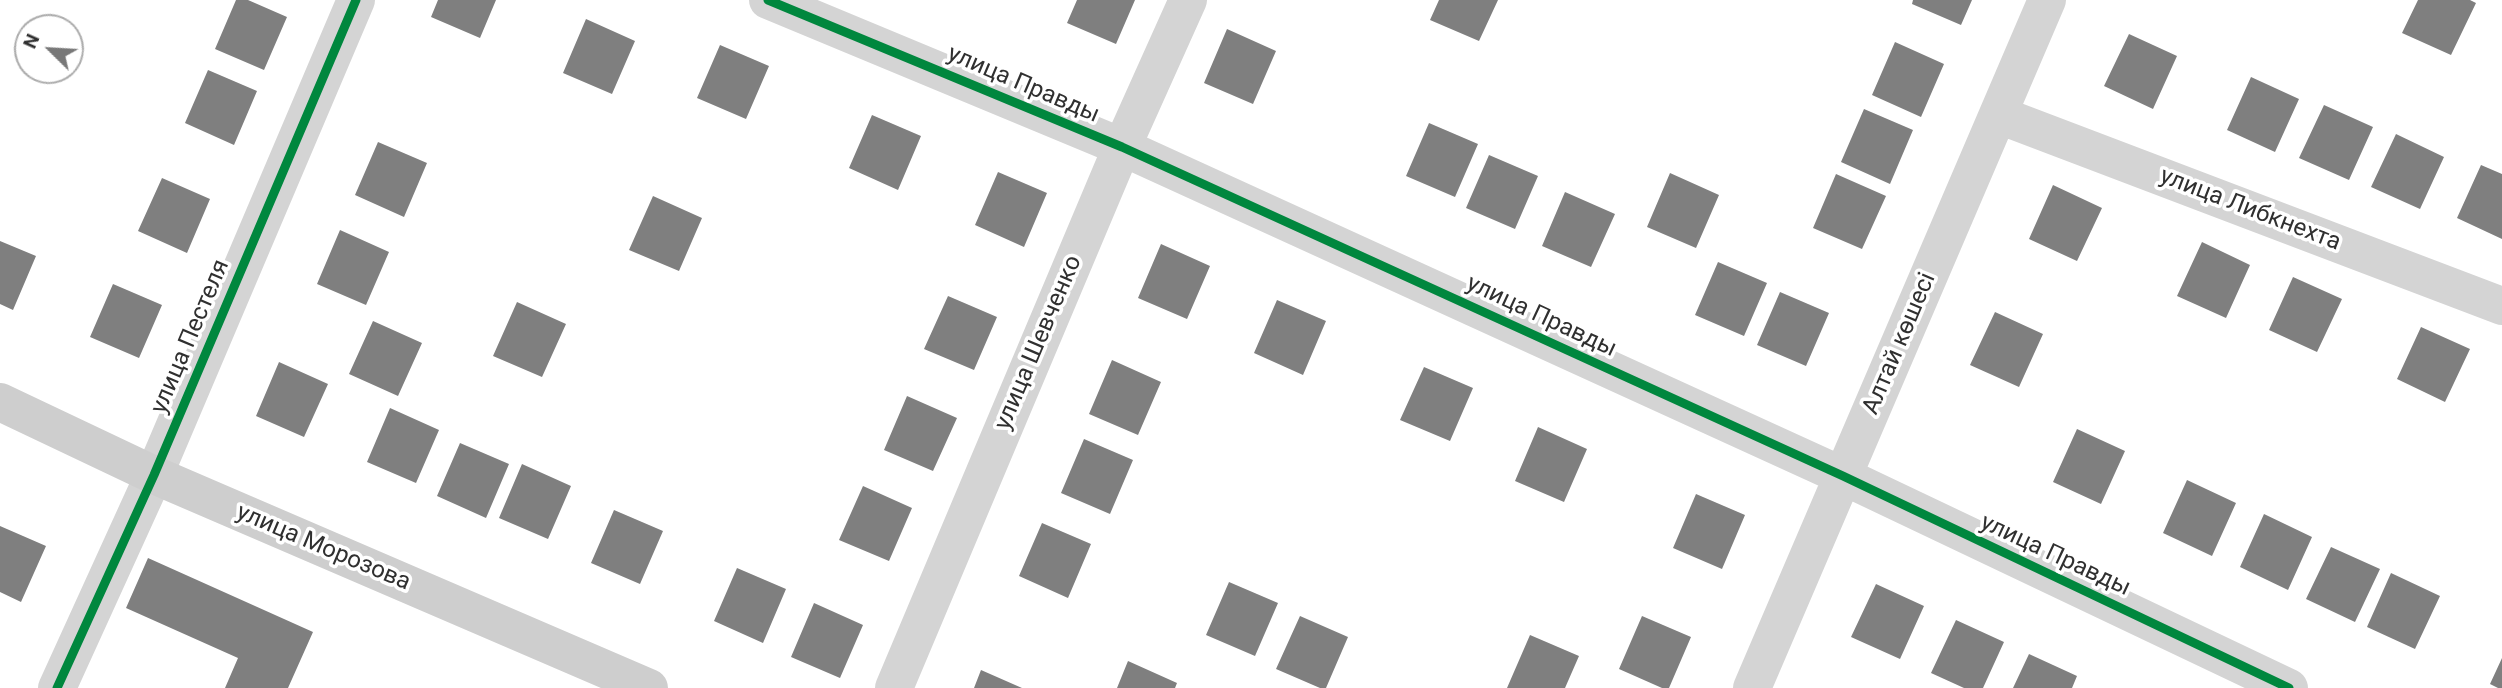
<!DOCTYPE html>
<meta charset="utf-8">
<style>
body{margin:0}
#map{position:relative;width:2502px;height:688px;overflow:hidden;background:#fff;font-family:Roboto,sans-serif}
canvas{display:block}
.north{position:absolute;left:14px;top:14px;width:70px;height:70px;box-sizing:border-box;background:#fff;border:2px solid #acacac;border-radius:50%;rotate:294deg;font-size:19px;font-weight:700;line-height:28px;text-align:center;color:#303030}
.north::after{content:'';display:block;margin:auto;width:24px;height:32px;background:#787878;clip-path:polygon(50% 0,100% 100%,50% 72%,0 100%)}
</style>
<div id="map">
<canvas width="2502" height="688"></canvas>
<div class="north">N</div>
</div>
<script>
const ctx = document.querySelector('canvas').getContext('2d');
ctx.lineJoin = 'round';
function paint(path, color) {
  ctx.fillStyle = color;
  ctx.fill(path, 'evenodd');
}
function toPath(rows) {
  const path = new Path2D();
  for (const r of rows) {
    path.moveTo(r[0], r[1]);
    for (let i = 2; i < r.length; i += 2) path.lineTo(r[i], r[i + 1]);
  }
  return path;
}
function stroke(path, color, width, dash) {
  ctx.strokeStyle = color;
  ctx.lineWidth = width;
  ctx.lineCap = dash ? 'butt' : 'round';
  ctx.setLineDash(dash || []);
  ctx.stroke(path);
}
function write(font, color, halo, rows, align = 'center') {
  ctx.font = font + ' Roboto,sans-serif';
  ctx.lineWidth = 7;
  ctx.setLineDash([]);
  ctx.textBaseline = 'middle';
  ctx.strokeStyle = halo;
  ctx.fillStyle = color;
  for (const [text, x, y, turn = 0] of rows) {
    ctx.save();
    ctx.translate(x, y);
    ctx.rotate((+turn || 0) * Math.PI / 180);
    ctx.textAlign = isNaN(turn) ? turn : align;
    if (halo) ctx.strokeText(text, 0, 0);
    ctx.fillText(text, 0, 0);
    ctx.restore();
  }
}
paint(toPath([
 [236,0,248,0,287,17,264,70,215,49],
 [438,0,496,0,480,38,431,17],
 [1077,0,1135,0,1116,44,1067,23],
 [1439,0,1498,0,1479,41,1430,20],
 [1913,0,1972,0,1961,25,1912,4],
 [2418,0,2470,0,2476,3,2451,55,2402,33],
 [586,19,635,41,612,94,563,73],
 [1227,29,1276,51,1253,104,1204,83],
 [2129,34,2177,56,2153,109,2104,86],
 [1895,42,1944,64,1921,117,1872,95],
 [720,45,769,66,746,119,697,98],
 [208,70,257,91,234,145,185,123],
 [2251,77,2299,99,2275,152,2227,130],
 [2324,105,2373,127,2349,180,2299,158],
 [1864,109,1913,130,1890,184,1841,162],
 [872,115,921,136,898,190,849,168],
 [1429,123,1478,144,1455,197,1406,176],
 [2396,134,2444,157,2420,209,2371,187],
 [378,142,427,163,404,217,355,195],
 [1489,155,1538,176,1515,229,1466,208],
 [2481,165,2502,174,2502,239,2457,218],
 [998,172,1047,193,1024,247,975,225],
 [1670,173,1719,195,1696,248,1647,227],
 [1836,174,1886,196,1862,249,1813,228],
 [162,178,210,199,187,253,138,231],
 [2053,185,2102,208,2077,261,2029,239],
 [1565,192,1615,214,1591,267,1542,246],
 [653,196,702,218,679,271,629,250],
 [340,230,389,252,366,305,317,284],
 [0,241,36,256,13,310,0,304],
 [2202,242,2250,265,2226,318,2177,296],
 [1161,244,1210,266,1187,319,1138,298],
 [1718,262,1767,283,1744,336,1695,315],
 [2293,277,2342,299,2317,352,2269,330],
 [113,284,162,305,139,358,90,337],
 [1780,292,1829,313,1806,366,1757,345],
 [948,296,997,317,974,370,924,349],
 [1277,300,1326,321,1303,375,1254,353],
 [517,302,566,324,542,377,493,356],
 [1995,312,2043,334,2019,387,1970,365],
 [373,321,422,343,398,396,349,374],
 [2421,327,2470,349,2445,402,2397,379],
 [1112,360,1161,382,1138,435,1089,414],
 [279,362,328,384,304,437,256,416],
 [1424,367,1473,388,1450,441,1400,420],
 [907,396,957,418,933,471,884,450],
 [390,408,439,430,416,483,367,462],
 [1538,427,1587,449,1564,502,1515,481],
 [2077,429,2125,451,2101,504,2053,482],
 [1084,439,1133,460,1110,514,1061,493],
 [460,443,509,464,486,518,437,496],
 [522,464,571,486,548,539,499,518],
 [2187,480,2236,503,2212,556,2163,533],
 [863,486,912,508,889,561,839,540],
 [1696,494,1745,515,1722,569,1673,548],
 [614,510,663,531,640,584,591,563],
 [2264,514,2312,537,2288,590,2240,567],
 [1042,523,1091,544,1068,598,1019,576],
 [0,526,46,546,21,602,0,592],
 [2331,547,2380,569,2355,622,2306,599],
 [148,558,313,632,288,688,225,688,238,658,126,608],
 [737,568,786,589,763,643,714,621],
 [2391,573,2440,596,2415,649,2367,627],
 [1229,582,1278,603,1255,656,1206,635],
 [1876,584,1924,606,1900,659,1851,637],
 [814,603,863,625,840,678,791,657],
 [1300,616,1348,637,1326,688,1320,688,1276,669],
 [1642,616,1691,637,1669,688,1662,688,1619,669],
 [1956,620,2004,642,1983,688,1964,688,1931,673],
 [1530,635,1579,656,1565,688,1507,688],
 [2029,654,2077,676,2072,688,2013,688],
 [2502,658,2502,688,2498,688,2490,684],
 [1128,661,1177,683,1175,688,1117,688],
 [981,670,1022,688,974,688]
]), '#7f7f7f');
stroke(toPath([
 [768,0,1122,147,1843,476,2289,688],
 [1999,115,2502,306],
 [57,688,154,475,356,0],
 [894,688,1122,147,1188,0],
 [1752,688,2047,0]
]), '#d4d4d4', 38);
stroke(toPath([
 [0,402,154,475,649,688]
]), '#cecece', 38);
stroke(toPath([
 [768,0,1122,147,1843,476,2289,688],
 [57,688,154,475,356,0]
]), '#00873e', 9);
write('24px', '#303030', '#fff', [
 ["улица Правды",1023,85,23],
 ["улица Либкнехта",2250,210,21],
 ["улица Правды",1541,317,25],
 ["улица Пестеля",191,337,-67],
 ["улица Шевченко",1039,343,-67],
 ["Алтай көшесі",1900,344,-67],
 ["улица Морозова",323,548,23],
 ["улица Правды",2055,556,25]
]);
</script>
